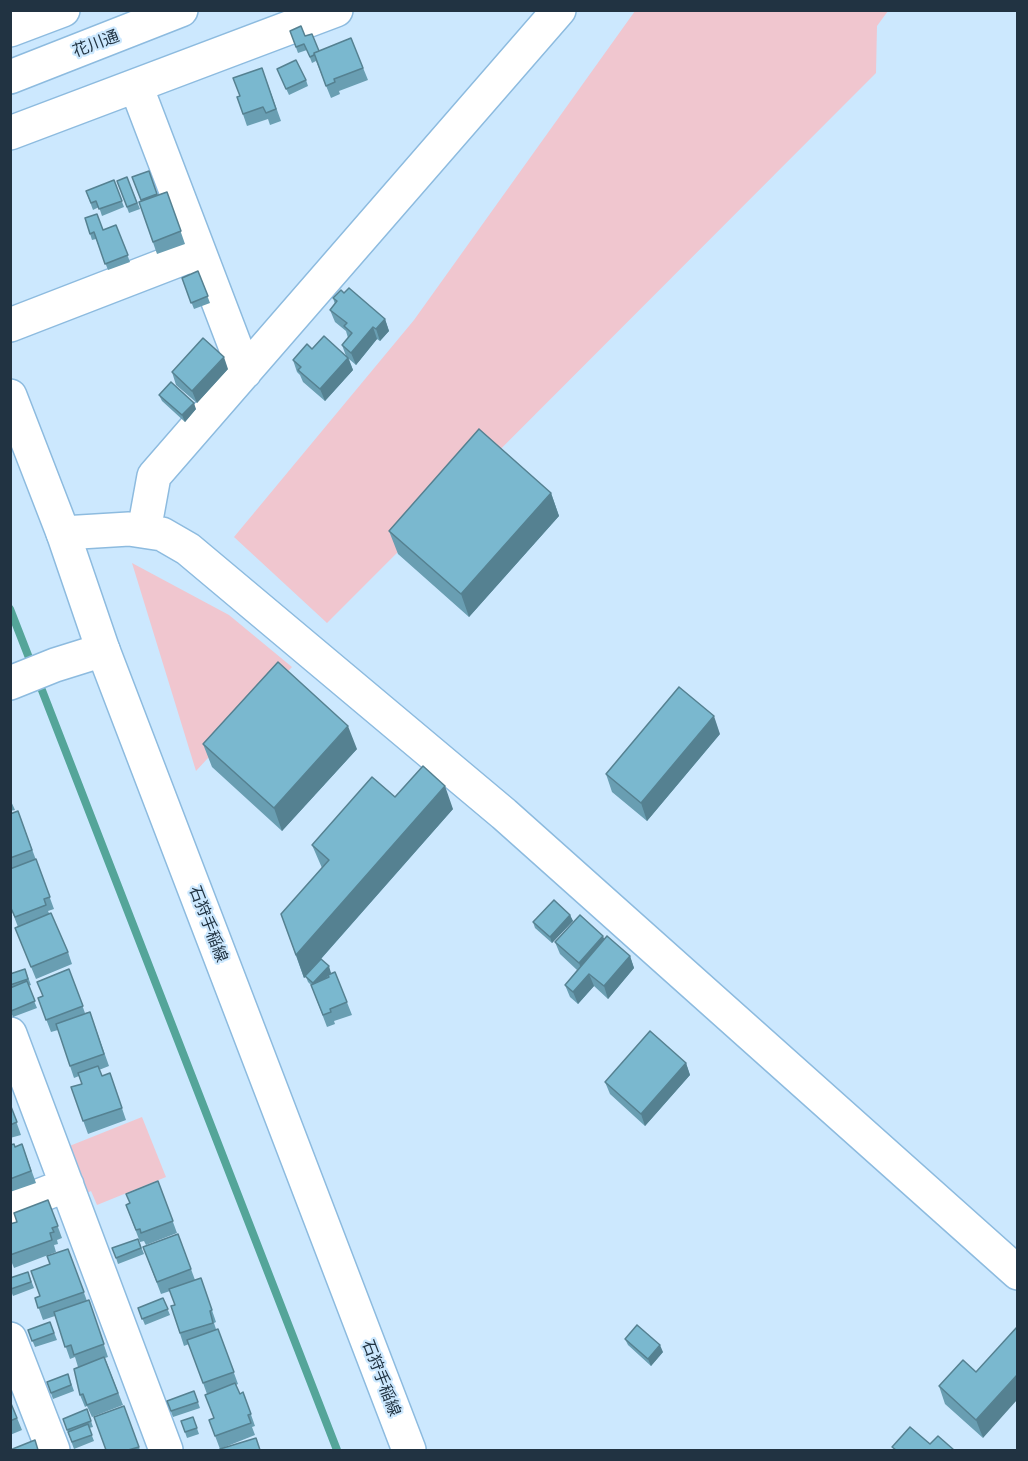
<!DOCTYPE html>
<meta charset="utf-8">
<style>
body{margin:0}
#map{position:relative;width:1028px;height:1461px;overflow:hidden;background:#cce8fe;font-family:Raleway,sans-serif}
canvas{display:block}
.frame{position:absolute;inset:0;border:12px solid #213342;pointer-events:none}
</style>
<div id="map">
<canvas width="1028" height="1461"></canvas>
<div class="frame"></div>
</div>
<script>
const ctx = document.querySelector('canvas').getContext('2d');
ctx.lineJoin = 'round';
function paint(path, color) {
  ctx.fillStyle = color;
  ctx.fill(path, 'evenodd');
}
function toPath(rows) {
  const path = new Path2D();
  for (const r of rows) {
    path.moveTo(r[0], r[1]);
    for (let i = 2; i < r.length; i += 2) path.lineTo(r[i], r[i + 1]);
  }
  return path;
}
function stroke(path, color, width, dash) {
  ctx.strokeStyle = color;
  ctx.lineWidth = width;
  ctx.lineCap = dash ? 'butt' : 'round';
  ctx.setLineDash(dash || []);
  ctx.stroke(path);
}
function write(font, color, halo, rows, align = 'center') {
  ctx.font = font + ' Raleway,"Noto Sans JP",sans-serif';
  ctx.lineWidth = 4.5;
  ctx.setLineDash([]);
  ctx.textBaseline = 'middle';
  ctx.strokeStyle = halo;
  ctx.fillStyle = color;
  for (const [text, x, y, turn = 0] of rows) {
    ctx.save();
    ctx.translate(x, y);
    ctx.rotate((+turn || 0) * Math.PI / 180);
    ctx.textAlign = isNaN(turn) ? turn : align;
    if (halo) ctx.strokeText(text, 0, 0);
    ctx.fillText(text, 0, 0);
    ctx.restore();
  }
}
paint(toPath([
 [635,11,888,11,877,26,876,73,327,623,234,537,414,320],
 [132,563,229,615,292,667,196,771],
 [142,1117,166,1177,97,1205,91,1191,85,1194,67,1147]
]), '#f0c6cf');
stroke(toPath([
 [10,609,33,668],
 [38,680,337,1450]
]), '#54a599', 8);
const minor = toPath([
 [10,30,63,10],
 [10,77,181,10],
 [136,86,245,372],
 [10,133,336,10],
 [10,325,199,252],
 [144,531,154,476,559,10],
 [63,533,129,529,162,534,188,549,504,814,1018,1273],
 [10,683,55,665,103,650],
 [10,1034,166,1450],
 [10,1207,67,1185],
 [10,1339,53,1450]
]);
const major = toPath([
 [10,396,63,533,103,650,409,1450]
]);
stroke(minor, '#8dbbdf', 36);
stroke(major, '#8dbbdf', 36);
stroke(minor, '#fff', 33);
stroke(major, '#fff', 33);
paint(toPath([
 [290,31,305,36,319,51,351,38,368,80,339,91,340,94,331,98,316,61,312,63,307,50,298,53],
 [262,68,281,121,270,125,268,119,247,126,237,97,240,96],
 [277,69,306,80,308,86,289,95],
 [149,171,157,195,167,192,185,244,157,254,139,202,141,201,132,177],
 [127,177,140,209,129,213,117,181],
 [114,180,124,207,102,216,99,207,93,210,86,191],
 [85,218,103,230,116,225,130,262,108,270,96,239,92,240],
 [198,271,210,303,194,309,182,278],
 [344,293,385,319,389,331,380,341,377,339,356,365,349,359,353,370,325,401,303,382,300,375,297,372,293,360,312,349,346,356,342,345,348,338,346,331,335,322,330,310,335,304,333,298],
 [228,369,197,403,176,385,172,372],
 [159,395,196,409,185,422,162,401],
 [551,493,559,516,469,617,398,554,389,531],
 [720,734,647,821,612,792,606,774],
 [203,744,357,749,282,831,212,767],
 [395,797,453,809,321,959,331,973,330,974,335,972,352,1015,334,1021,335,1024,327,1027,311,985,308,982,306,977,304,978,281,914,322,868,312,845],
 [10,799,15,810,10,811],
 [18,811,54,909,48,911,68,952,72,964,36,979,15,928,18,927,10,906,10,814],
 [570,915,573,921,552,943,535,928,533,922],
 [605,939,630,956,634,968,608,999,594,986,578,1004,570,997,565,985,577,970,560,954,555,942],
 [25,969,31,985,28,986,37,1008,13,1017,10,1010,10,974],
 [69,969,85,1013,90,1012,109,1066,99,1070,102,1076,110,1073,126,1120,88,1134,71,1087,82,1084,79,1076,74,1078,58,1030,51,1032,38,998,43,996,37,982],
 [686,1063,690,1075,645,1126,610,1094,605,1082],
 [10,1104,21,1135,10,1138],
 [22,1144,36,1183,10,1192,10,1145,15,1147],
 [158,1181,177,1233,146,1245,144,1241,140,1242,126,1205,130,1203],
 [48,1200,62,1238,57,1240,58,1244,54,1245,56,1252,14,1268,10,1258,10,1224,17,1222],
 [178,1234,195,1280,201,1278,216,1322,214,1323,216,1329,218,1329,238,1384,236,1385,240,1394,243,1392,255,1426,252,1427,255,1435,220,1449,209,1420,214,1418,207,1394,189,1344,184,1346,171,1306,175,1305,170,1291,161,1294,143,1247],
 [138,1239,144,1254,118,1264,116,1258],
 [68,1249,87,1301,89,1300,108,1357,105,1358,123,1405,92,1417,87,1406,85,1407,80,1395,78,1367,75,1357,70,1359,55,1316,43,1320,35,1298,40,1296,50,1264],
 [28,1272,34,1288,13,1296,10,1288],
 [163,1298,170,1315,145,1325,138,1308],
 [50,1322,57,1340,35,1347,28,1330],
 [625,1339,663,1352,651,1366,628,1345],
 [963,1360,983,1438,945,1404,939,1386],
 [68,1374,74,1391,53,1399,47,1382],
 [194,1391,200,1408,173,1417,167,1401],
 [10,1401,22,1430,10,1435],
 [124,1406,140,1450,106,1450],
 [87,1409,93,1427,89,1428,94,1441,74,1449,63,1419],
 [193,1417,199,1434,187,1438,181,1421]
]), '#699eb2');
paint(toPath([
 [385,319,389,331,380,341,376,329],
 [373,327,377,339,356,365,351,353],
 [224,357,228,369,197,403,192,391],
 [348,358,353,370,325,401,320,389],
 [194,403,196,409,185,422,182,415],
 [551,493,559,516,469,617,461,594],
 [714,716,720,734,647,821,641,803],
 [348,726,357,749,282,831,274,808],
 [445,786,453,809,304,978,296,955],
 [570,915,573,921,552,943,550,937],
 [603,936,608,948,583,975,579,963],
 [630,956,634,968,608,999,604,986],
 [329,966,331,973,315,989,313,983],
 [589,974,594,986,578,1004,573,992],
 [686,1063,690,1075,645,1126,641,1114],
 [660,1345,663,1352,651,1366,648,1359],
 [1017,1375,1017,1400,983,1438,976,1420]
]), '#558191');
const building = toPath([
 [301,26,305,36,312,34,319,51,314,53,314,55,310,57,304,44,296,47,290,31,301,26],
 [351,38,363,68,334,79,335,82,326,86,314,53,351,38],
 [296,60,306,80,286,89,277,69,296,60],
 [262,68,276,109,266,113,263,107,243,114,237,97,240,96,233,78,262,68],
 [149,171,157,194,141,200,132,177,149,171],
 [127,177,137,203,127,207,117,181,127,177],
 [114,180,122,201,99,209,96,201,91,203,86,191,114,180],
 [167,192,181,231,153,242,139,202,167,192],
 [97,214,103,230,116,225,128,255,105,264,94,232,90,234,85,218,97,214],
 [198,271,208,296,191,303,182,278,198,271],
 [349,288,385,319,376,329,373,327,351,353,342,345,352,333,344,326,347,323,330,310,337,301,333,298,341,290,344,293,349,288],
 [324,336,348,358,320,389,298,370,301,367,293,360,307,344,312,349,324,336],
 [203,338,224,357,192,391,172,372,203,338],
 [171,382,194,403,182,415,159,395,171,382],
 [479,429,551,493,461,594,389,531,479,429],
 [278,662,348,726,274,808,203,744,278,662],
 [679,687,714,716,641,803,606,774,679,687],
 [423,766,445,786,296,955,281,914,329,860,312,845,372,777,395,797,423,766],
 [18,811,32,850,10,858,10,814,18,811],
 [36,859,50,897,44,899,46,905,15,917,10,906,10,869,36,859],
 [554,900,570,915,550,937,533,922,554,900],
 [51,913,68,952,31,967,15,928,51,913],
 [580,915,603,936,579,963,555,942,580,915],
 [607,936,630,956,604,986,589,974,573,992,565,985,607,936],
 [321,959,329,966,313,983,305,976,321,959],
 [25,969,28,979,10,985,10,974,25,969],
 [69,969,83,1006,46,1020,38,998,43,996,37,982,69,969],
 [335,972,347,1002,330,1009,331,1012,323,1015,311,985,329,977,328,975,335,972],
 [27,981,35,1001,11,1011,10,988,27,981],
 [90,1012,104,1054,70,1066,56,1024,90,1012],
 [650,1031,686,1063,641,1114,605,1082,650,1031],
 [98,1066,102,1076,110,1073,122,1108,83,1121,71,1087,82,1084,78,1073,98,1066],
 [10,1104,17,1122,10,1125,10,1104],
 [14,1144,15,1147,22,1144,31,1171,10,1179,10,1145,14,1144],
 [158,1181,173,1221,141,1233,140,1229,136,1230,126,1205,130,1203,126,1194,158,1181],
 [48,1200,58,1226,52,1228,54,1232,50,1233,52,1240,10,1255,10,1224,17,1222,14,1213,48,1200],
 [178,1234,191,1269,157,1282,143,1247,178,1234],
 [138,1239,141,1248,116,1258,112,1248,138,1239],
 [68,1249,84,1292,38,1308,35,1298,40,1296,31,1271,50,1264,47,1256,68,1249],
 [28,1272,31,1282,11,1289,10,1278,28,1272],
 [201,1278,212,1310,210,1311,213,1323,180,1333,171,1306,175,1305,169,1289,201,1278],
 [163,1298,168,1309,142,1319,138,1308,163,1298],
 [89,1300,104,1344,74,1355,71,1345,65,1347,54,1312,89,1300],
 [50,1322,54,1333,32,1341,28,1330,50,1322],
 [637,1325,660,1345,648,1359,625,1339,637,1325],
 [1017,1327,1017,1375,976,1420,939,1386,963,1360,976,1372,1017,1327],
 [218,1329,234,1372,203,1383,187,1340,218,1329],
 [104,1357,118,1393,87,1405,83,1394,80,1395,74,1369,104,1357],
 [68,1374,71,1385,51,1393,47,1382,68,1374],
 [235,1383,240,1394,243,1392,251,1414,248,1415,251,1423,215,1436,209,1420,214,1418,205,1395,235,1383],
 [194,1391,198,1402,171,1411,167,1401,194,1391],
 [10,1401,17,1418,10,1421,10,1401],
 [124,1406,139,1447,128,1450,106,1450,94,1417,124,1406],
 [87,1409,91,1421,67,1430,63,1419,87,1409],
 [193,1417,197,1428,185,1432,181,1421,193,1417],
 [88,1424,92,1435,72,1442,68,1432,88,1424],
 [910,1427,930,1444,938,1436,954,1450,896,1450,892,1447,910,1427],
 [256,1438,260,1450,220,1450,220,1449,256,1438],
 [35,1440,38,1450,10,1450,35,1440]
]);
paint(building, '#7ab8cf');
stroke(building, '#558191', 1.5);
write('16px', '#213342', '#cce8fe', [
 ["花川通",96,44,-21],
 ["石狩手稲線",208,924,69],
 ["石狩手稲線",381,1378,69]
]);
</script>
